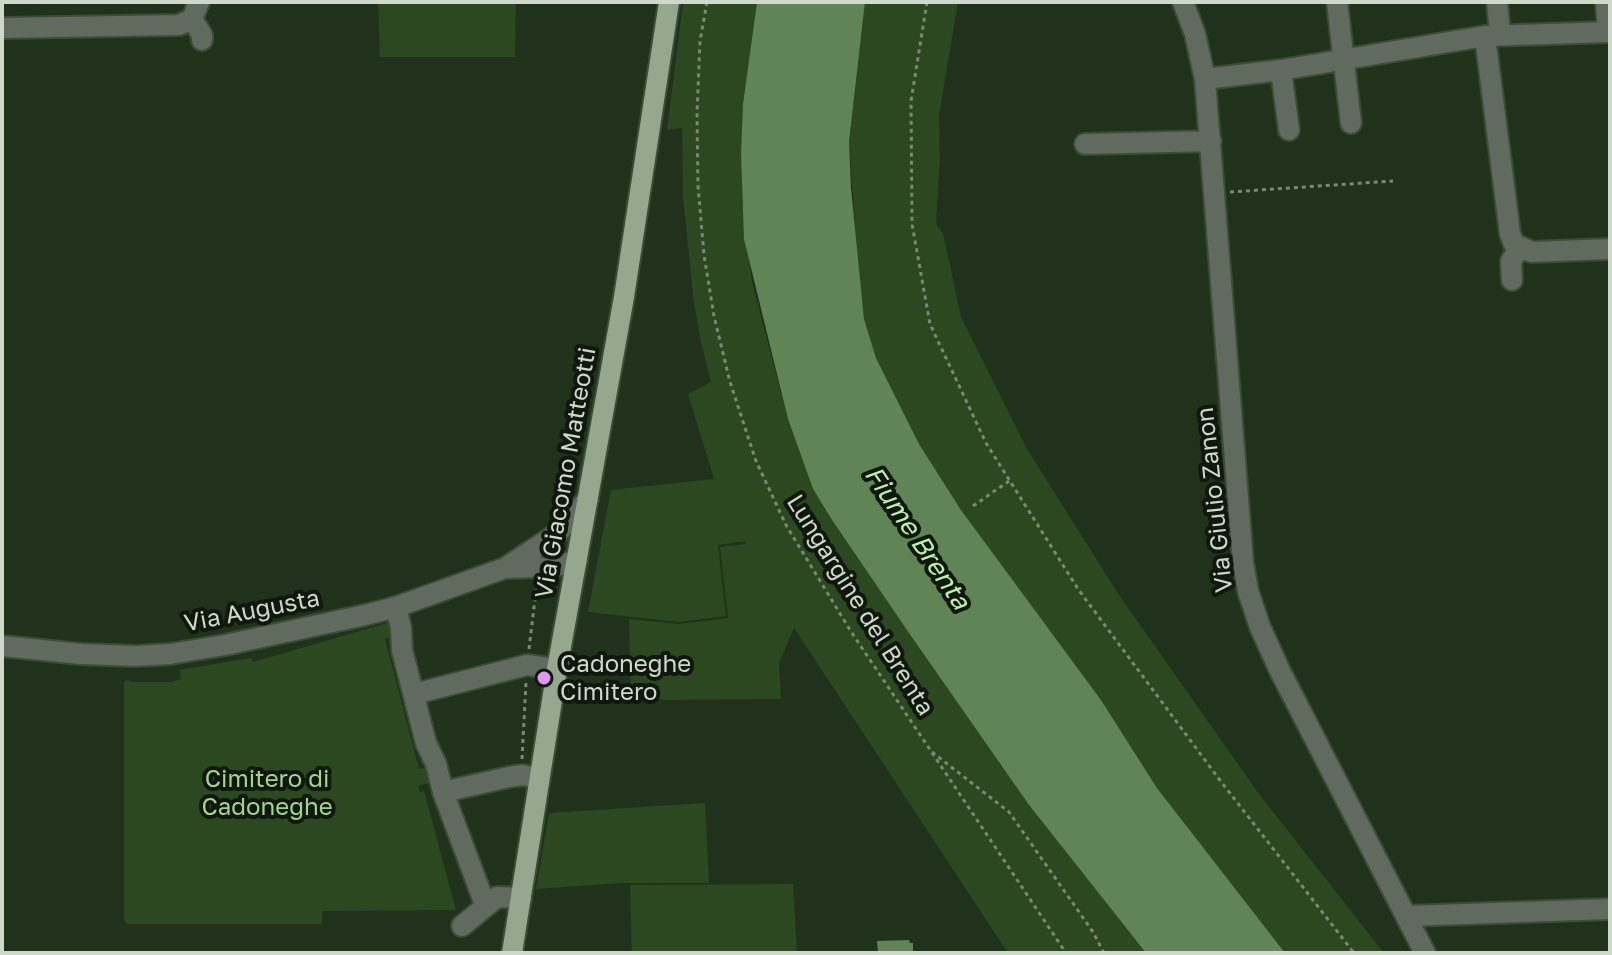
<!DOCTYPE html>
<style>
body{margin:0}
#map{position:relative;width:1612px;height:955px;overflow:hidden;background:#20321b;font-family:"Golos Text",sans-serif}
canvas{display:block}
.frame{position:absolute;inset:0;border:4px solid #ced9cb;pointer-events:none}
</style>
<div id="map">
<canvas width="1612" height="955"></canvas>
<div class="frame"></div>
</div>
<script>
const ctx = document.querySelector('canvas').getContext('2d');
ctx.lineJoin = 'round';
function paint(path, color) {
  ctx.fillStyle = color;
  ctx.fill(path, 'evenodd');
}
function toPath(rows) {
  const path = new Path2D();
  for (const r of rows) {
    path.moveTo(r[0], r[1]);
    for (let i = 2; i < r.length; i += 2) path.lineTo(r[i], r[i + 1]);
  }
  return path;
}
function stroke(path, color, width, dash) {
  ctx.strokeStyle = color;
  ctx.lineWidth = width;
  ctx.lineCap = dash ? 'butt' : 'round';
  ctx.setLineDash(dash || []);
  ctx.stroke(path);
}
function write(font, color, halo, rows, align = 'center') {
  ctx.font = font + ' "Golos Text",sans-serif';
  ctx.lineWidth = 8;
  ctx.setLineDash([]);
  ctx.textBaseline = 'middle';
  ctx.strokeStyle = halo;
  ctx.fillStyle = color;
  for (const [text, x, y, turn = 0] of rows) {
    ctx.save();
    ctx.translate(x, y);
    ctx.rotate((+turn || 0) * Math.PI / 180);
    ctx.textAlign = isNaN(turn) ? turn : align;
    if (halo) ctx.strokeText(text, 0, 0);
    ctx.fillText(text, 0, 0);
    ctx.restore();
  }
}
paint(toPath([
 [378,2,516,2,515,57,380,57],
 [683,2,757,2,743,104,742,200,752,282,788,419,813,489,832,520,911,636,1029,805,1146,953,1008,953,794,628,779,663,781,699,665,700,631,694,629,619,679,624,728,618,720,547,746,544,745,541,718,545,726,616,679,622,588,612,611,490,714,479,688,394,711,382,700,338,693,295,683,196,682,128,667,130],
 [865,2,958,2,939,115,940,160,936,220,937,226,943,233,961,317,1027,449,1119,595,1259,794,1384,953,1285,953,1157,788,1101,700,961,510,919,444,876,358,864,319,859,277,849,142],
 [391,622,395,636,385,639,419,769,428,767,433,782,418,786,420,792,424,791,456,910,322,911,322,924,127,924,124,920,124,682,127,680,132,682,171,682,181,679,179,670,251,658,253,662],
 [705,803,709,883,622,883,536,889,549,813],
 [793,884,797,953,632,953,630,885]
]), '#2b4821');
paint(toPath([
 [757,2,865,2,849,142,851,188,864,319,876,358,919,444,961,510,1101,700,1157,788,1285,953,1146,953,1029,805,911,636,832,520,813,489,788,419,744,239,741,154,743,104],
 [909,940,910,943,913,943,913,953,878,953,877,941]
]), '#608455');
const minor = toPath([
 [1183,2,1195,34,1205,79,1243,562,1248,591,1260,627,1280,671,1425,953],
 [1337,2,1351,123],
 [1497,2,1500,34],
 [1606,2,1608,32],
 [192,19,202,35,202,40],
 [2,28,179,25,192,19,199,2],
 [1485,36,1510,234,1514,244,1532,252,1610,249],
 [1281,70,1289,130],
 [1205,79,1281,70,1485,36,1610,32],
 [1085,144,1211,141],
 [1512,280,1511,261,1519,248],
 [509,568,538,567,546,569,577,560],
 [396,607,401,628,402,650,426,743,436,764,443,792,509,777,522,775,539,778],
 [2,646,81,654,136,656,170,654,225,645,365,615,396,607,505,568,558,533,588,499],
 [414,694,527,665,557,669],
 [443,792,483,899,488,904],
 [1406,916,1610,909],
 [462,926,497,897,521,898]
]);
const major = toPath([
 [512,953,557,669,624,297,669,2]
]);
stroke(minor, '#3c4d37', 24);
stroke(major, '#3c4d37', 24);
stroke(toPath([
 [707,2,700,41,697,114,698,186,704,255,714,316,730,382,756,461,786,525,850,630,1066,953],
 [927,2,911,101,912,224,930,324,986,443,1078,589,1219,779,1354,953],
 [1230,192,1393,181],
 [973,506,1009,481],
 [529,649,537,582],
 [932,752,1009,812,1093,932,1104,953],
 [522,759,526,683]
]), '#7a8876', 3, [4, 4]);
stroke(minor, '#616a5e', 20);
stroke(major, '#95a78f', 20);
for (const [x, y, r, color] of [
 [544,678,8,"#de98f2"]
]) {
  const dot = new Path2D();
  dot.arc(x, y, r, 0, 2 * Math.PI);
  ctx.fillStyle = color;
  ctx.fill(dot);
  stroke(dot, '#10170d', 3);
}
write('24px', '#ced9cb', '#10170d', [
 ["Via Giacomo Matteotti",566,473,-80],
 ["Via Giulio Zanon",1215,500,-96],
 ["Lungargine del Brenta",860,605,58],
 ["Via Augusta",252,611,-11]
]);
write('24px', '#ced9cb', '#10170d', [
 ["Cadoneghe",560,664],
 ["Cimitero",560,692]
], 'left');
write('24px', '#a0d690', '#10170d', [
 ["Cimitero di",267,779],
 ["Cadoneghe",267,807]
]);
write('italic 26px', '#bbf2ab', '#10170d', [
 ["Fiume Brenta",917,538,56]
]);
</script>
